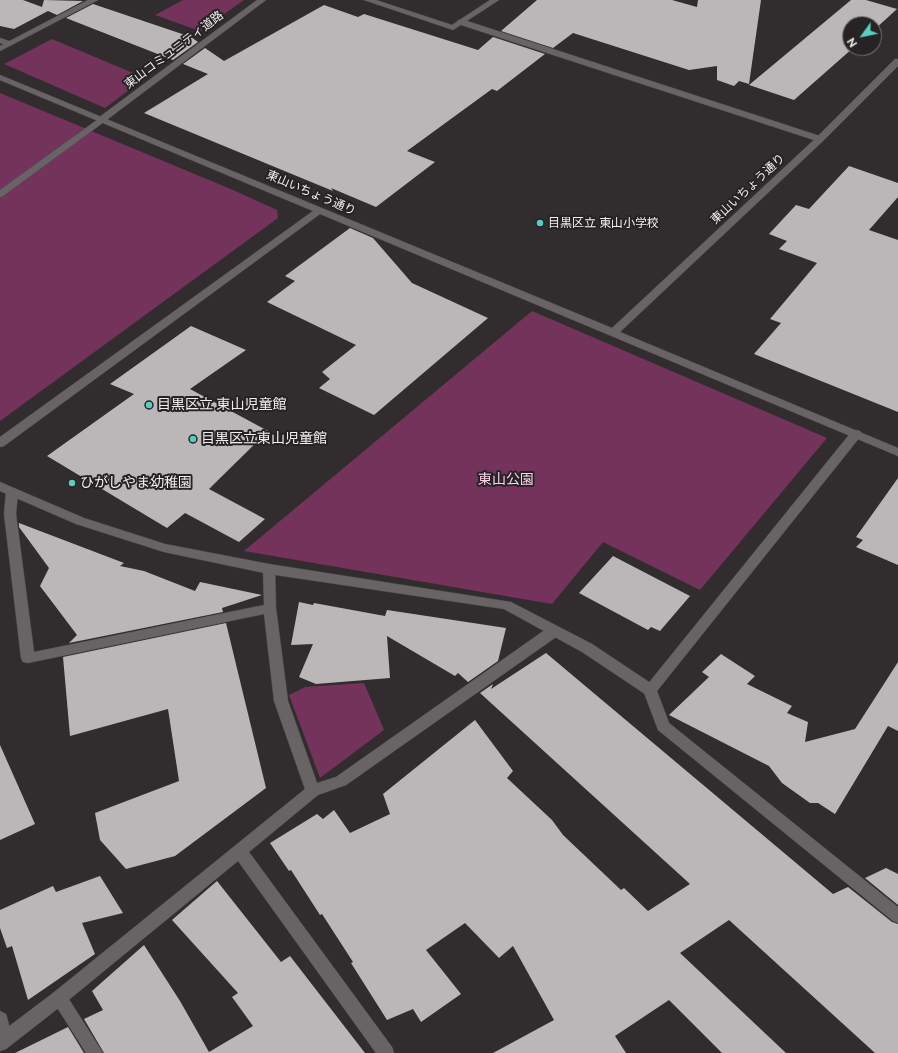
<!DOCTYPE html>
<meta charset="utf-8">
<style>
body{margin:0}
#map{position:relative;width:898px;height:1053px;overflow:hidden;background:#312d2f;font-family:Raleway,sans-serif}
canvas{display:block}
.north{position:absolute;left:842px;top:16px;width:40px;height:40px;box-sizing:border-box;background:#272325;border:1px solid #787476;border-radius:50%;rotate:237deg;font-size:11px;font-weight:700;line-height:16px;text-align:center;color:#f1eeef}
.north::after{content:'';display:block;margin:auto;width:14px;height:18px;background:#56cec3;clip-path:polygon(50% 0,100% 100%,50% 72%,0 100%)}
</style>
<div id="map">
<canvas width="898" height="1053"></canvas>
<div class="north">N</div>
</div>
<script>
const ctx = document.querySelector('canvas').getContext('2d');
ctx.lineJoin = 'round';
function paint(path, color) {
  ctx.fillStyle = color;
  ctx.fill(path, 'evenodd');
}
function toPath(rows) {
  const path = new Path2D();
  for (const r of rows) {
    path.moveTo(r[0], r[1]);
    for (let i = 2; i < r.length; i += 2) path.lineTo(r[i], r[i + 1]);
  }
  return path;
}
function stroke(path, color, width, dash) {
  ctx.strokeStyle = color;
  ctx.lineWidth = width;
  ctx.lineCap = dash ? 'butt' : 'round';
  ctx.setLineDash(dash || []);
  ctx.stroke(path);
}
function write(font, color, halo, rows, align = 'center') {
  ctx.font = font + ' Raleway,"Noto Sans JP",sans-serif';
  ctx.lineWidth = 4;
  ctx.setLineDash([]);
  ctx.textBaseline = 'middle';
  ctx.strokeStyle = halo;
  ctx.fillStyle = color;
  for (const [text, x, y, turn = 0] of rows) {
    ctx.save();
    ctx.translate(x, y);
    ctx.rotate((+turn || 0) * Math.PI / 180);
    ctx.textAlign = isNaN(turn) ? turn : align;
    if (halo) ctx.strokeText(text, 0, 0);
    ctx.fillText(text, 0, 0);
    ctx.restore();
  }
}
paint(toPath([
 [183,0,244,0,200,31,155,15],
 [52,39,145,78,105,108,4,64],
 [0,93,233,190,277,210,278,218,0,421],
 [532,311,827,438,700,590,603,542,552,604,244,551],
 [364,683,384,730,320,778,289,695,305,687]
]), '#74335b');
paint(toPath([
 [0,0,23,0,42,7,44,0,83,1,57,15,48,11,14,29,0,26],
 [537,0,672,0,697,7,698,0,761,0,749,84,739,81,734,86,717,80,717,66,689,70,573,33,553,48,501,31],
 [851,0,866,0,897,9,874,30,874,24,850,24,850,48,853,48,794,100,749,85],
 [93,4,191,37,198,42,173,60,66,18],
 [324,5,358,17,364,14,478,50,493,37,545,54,497,91,492,89,407,151,435,162,376,207,331,188,333,191,144,113,208,74,183,64,205,48,224,61],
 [849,166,898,183,898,197,869,230,898,240,898,412,754,354,781,323,770,319,817,263,779,249,787,241,769,234,796,205,809,209],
 [350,228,373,238,412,283,488,318,374,415,319,388,330,379,322,372,356,345,267,302,295,281,285,276],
 [191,326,246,350,190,389,268,431,209,489,265,519,239,542,185,513,167,528,47,456,134,394,110,384],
 [898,478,898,565,856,547,863,540,856,537],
 [19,523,124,563,120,566,144,571,195,591,200,582,262,595,222,608,223,612,69,643,77,635,40,586,49,568,19,527],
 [613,556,690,596,660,631,651,627,648,630,579,593],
 [299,602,313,605,314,603,385,616,387,610,506,628,498,661,468,682,458,673,455,676,387,636,390,678,316,684,299,677,313,644,291,645],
 [226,623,266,788,175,856,126,869,100,840,95,813,179,781,168,709,70,736,63,657],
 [546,653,833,894,848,887,892,922,898,924,898,1053,875,1053,729,920,680,953,786,1053,722,1053,669,1000,615,1036,626,1053,493,1053,554,1020,513,946,499,958,465,923,426,950,461,994,421,1022,413,1009,387,1020,351,963,353,962,322,914,320,915,291,870,289,871,270,843,317,814,323,819,334,810,350,833,390,814,383,794,475,720,513,771,507,778,552,820,563,835,621,890,624,888,648,911,690,884,480,693,493,684,491,689],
 [721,654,755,676,747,684,792,706,787,713,808,722,805,742,855,729,898,662,898,731,888,726,835,814,818,803,810,803,782,783,769,766,669,715,709,677,702,672],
 [0,745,35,824,0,840],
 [886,868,898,874,898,905,865,878],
 [100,876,123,913,82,923,95,954,28,1000,12,946,7,948,0,928,0,910,53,886,56,892],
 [217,881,281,962,290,956,365,1053,104,1053,84,1019,103,1010,92,991,144,945,180,1001,209,1052,253,1026,232,997,238,993,172,920],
 [68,1027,84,1053,15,1053]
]), '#bbb7b9');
const service = toPath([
 [0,38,12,42,13,44,9,46,0,43,0,38],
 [59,990,65,993,103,1053,86,1053,51,998,53,993,59,990],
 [0,1011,6,1014,13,1039,11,1045,5,1047,0,1045,0,1011]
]);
const pedestrian = toPath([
 [101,117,104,118,105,120,104,122,3,196,0,197,0,190,101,117]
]);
const minor = toPath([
 [257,0,266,0,104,122,98,122,97,120,98,118,257,0],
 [458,20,464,20,823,137,824,139,823,141,817,141,458,24,458,20],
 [856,430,860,431,862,434,860,437,657,691,669,723,898,907,898,923,893,921,658,730,643,690,852,431,856,430],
 [12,488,16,489,18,492,16,514,34,652,264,605,263,569,265,566,269,564,273,566,275,569,276,608,288,701,317,783,336,777,549,627,554,626,559,627,560,631,559,635,346,785,318,795,249,852,392,1047,394,1053,376,1053,238,861,65,1003,6,1049,0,1051,0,1033,53,993,305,789,274,701,264,614,28,663,23,662,21,658,4,514,6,492,8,489,12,488]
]);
const tertiary = toPath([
 [88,0,98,0,0,51,0,46,88,0],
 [364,0,376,0,452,25,490,0,499,0,453,30,364,0],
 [895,59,898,59,898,66,823,141,620,332,898,448,898,456,320,214,4,446,0,447,0,437,313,211,0,80,0,75,612,328,817,137,895,59],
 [0,482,84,518,165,544,269,564,511,602,592,644,655,686,657,690,655,694,650,695,645,694,582,652,504,609,269,574,164,552,76,524,0,491,0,482]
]);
stroke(service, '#4d4a4b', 1);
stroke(pedestrian, '#4d4a4b', 1);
stroke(minor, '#4d4a4b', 1);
stroke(tertiary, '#4d4a4b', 1);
paint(service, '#686466');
paint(pedestrian, '#686466');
paint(minor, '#686466');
paint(tertiary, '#686466');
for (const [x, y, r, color] of [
 [540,223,4,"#56cec3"],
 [149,405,4,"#56cec3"],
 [193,439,4,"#56cec3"],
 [72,483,4,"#56cec3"]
]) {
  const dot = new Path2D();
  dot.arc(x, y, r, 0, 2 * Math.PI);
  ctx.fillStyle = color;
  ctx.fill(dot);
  stroke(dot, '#272325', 1.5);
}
write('12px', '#f1eeef', '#272325', [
 ["東山コミュニティ道路",174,50,-37],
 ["東山いちょう通り",748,189,-43],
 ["東山いちょう通り",311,193,23]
]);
write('12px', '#f1eeef', '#272325', [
 ["目黒区立 東山小学校",548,223]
], 'left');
write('14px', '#f1eeef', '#272325', [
 ["目黒区立 東山児童館",157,405],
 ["目黒区立東山児童館",201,439],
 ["ひがしやま幼稚園",80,483]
], 'left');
write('14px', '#fcd2e9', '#272325', [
 ["東山公園",506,480]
]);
</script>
